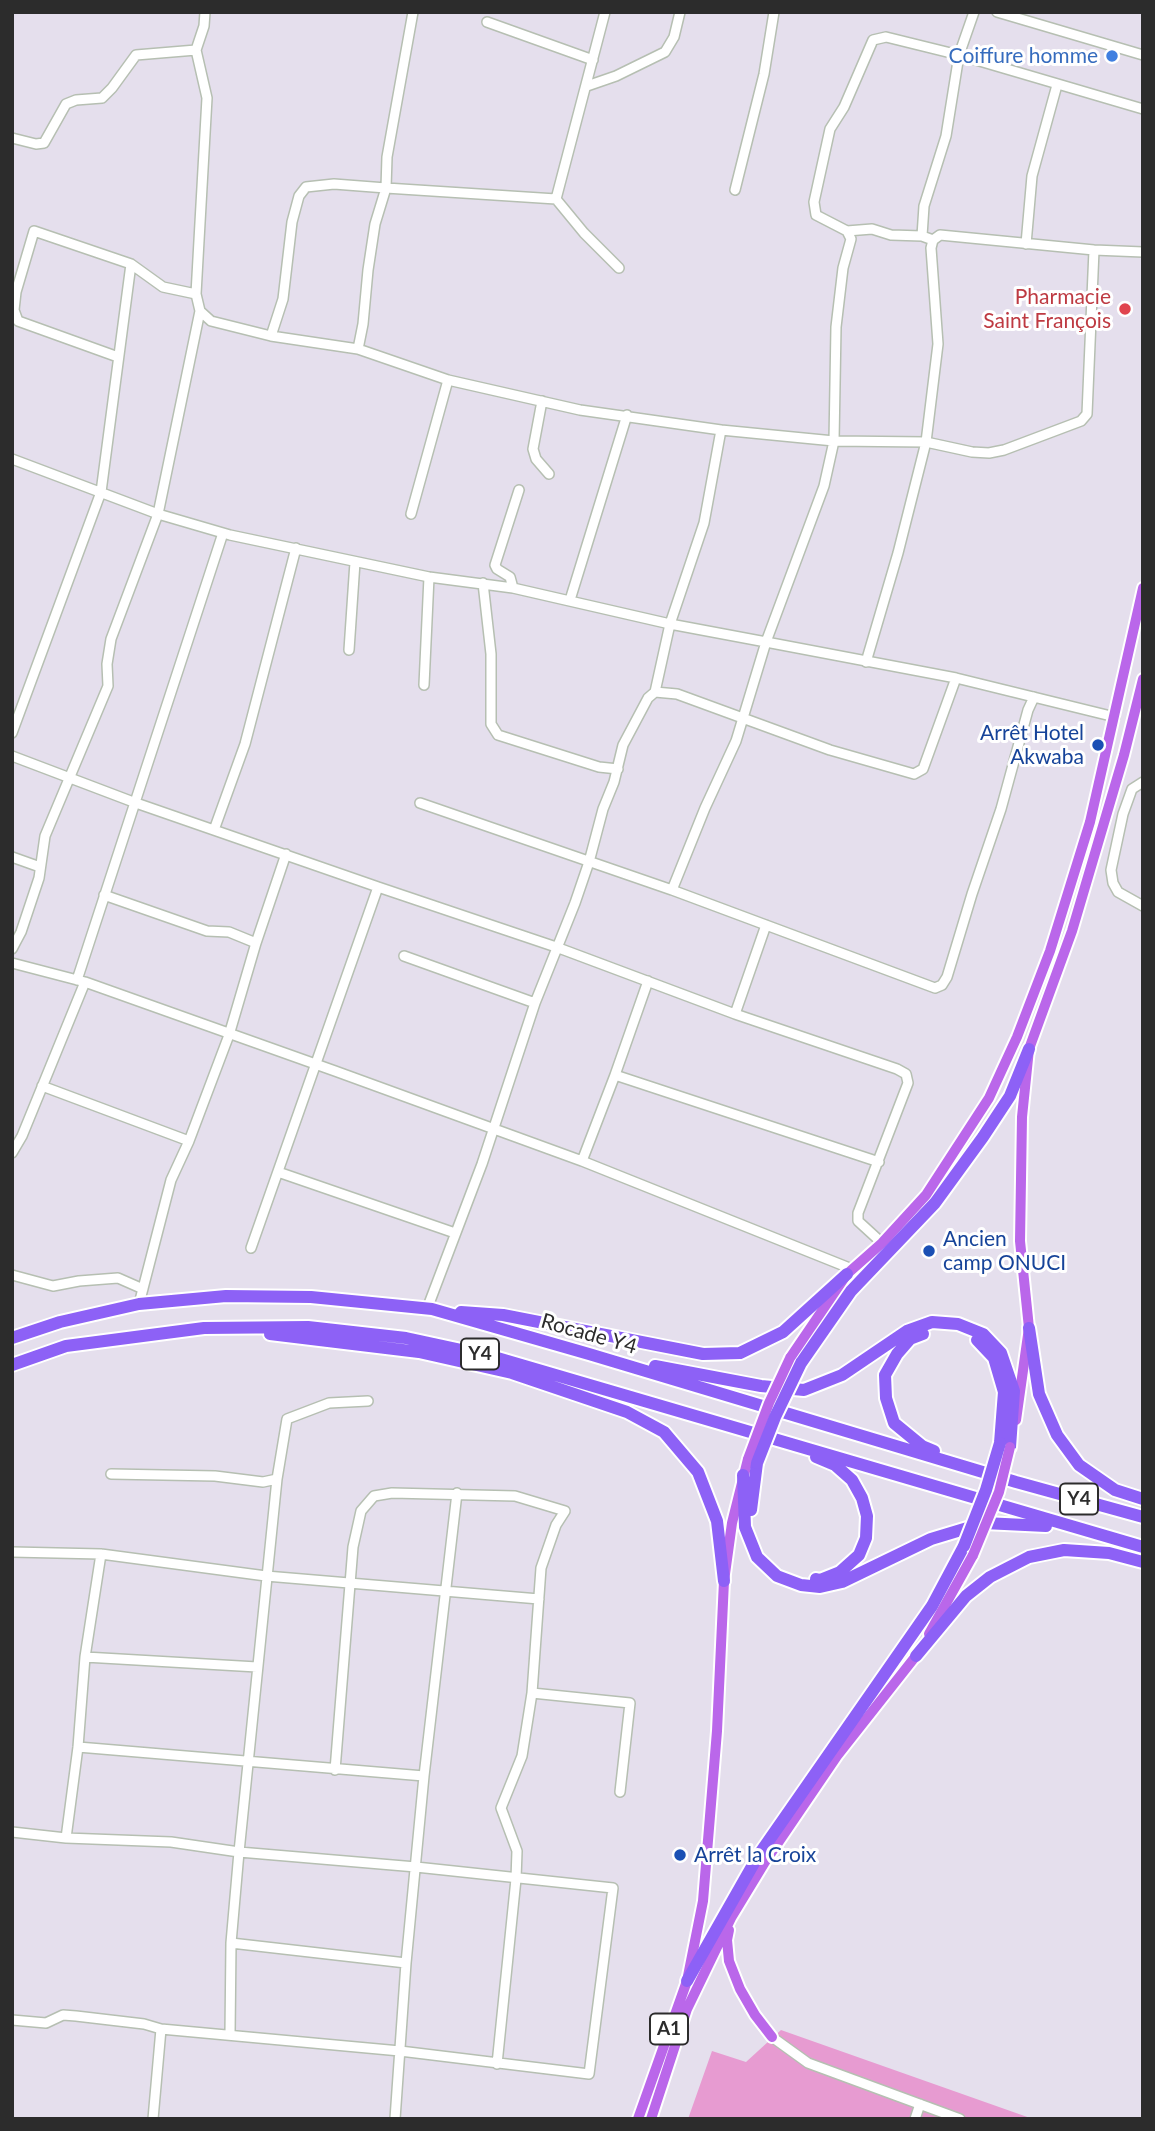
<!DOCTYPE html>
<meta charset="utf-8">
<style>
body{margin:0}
#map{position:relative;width:1155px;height:2131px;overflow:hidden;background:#e5dfed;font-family:Lato,sans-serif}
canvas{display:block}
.frame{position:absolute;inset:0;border:14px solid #2c2c2c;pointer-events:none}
</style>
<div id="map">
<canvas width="1155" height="2131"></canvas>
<div class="frame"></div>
</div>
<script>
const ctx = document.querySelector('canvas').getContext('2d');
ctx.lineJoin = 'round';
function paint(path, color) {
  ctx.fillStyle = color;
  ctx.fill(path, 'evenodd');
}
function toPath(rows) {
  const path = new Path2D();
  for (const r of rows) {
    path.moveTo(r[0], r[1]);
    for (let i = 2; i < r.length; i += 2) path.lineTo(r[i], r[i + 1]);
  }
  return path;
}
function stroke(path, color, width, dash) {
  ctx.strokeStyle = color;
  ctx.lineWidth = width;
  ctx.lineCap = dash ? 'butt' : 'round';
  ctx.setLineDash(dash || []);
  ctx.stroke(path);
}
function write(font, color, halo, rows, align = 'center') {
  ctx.font = font + ' Lato,sans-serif';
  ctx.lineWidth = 6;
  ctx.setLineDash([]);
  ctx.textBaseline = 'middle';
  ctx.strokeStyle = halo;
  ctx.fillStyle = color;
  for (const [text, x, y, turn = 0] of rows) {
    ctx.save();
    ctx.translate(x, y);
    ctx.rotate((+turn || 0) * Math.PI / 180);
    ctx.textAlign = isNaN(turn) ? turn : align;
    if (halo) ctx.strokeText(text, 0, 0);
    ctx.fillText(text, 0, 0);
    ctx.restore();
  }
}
paint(toPath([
 [781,2030,1033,2119,688,2119,712,2051,746,2062]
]), '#e79bd1');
const minor = toPath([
 [997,12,1143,55],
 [487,22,593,60],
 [196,50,207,98,196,294,200,311,211,321,271,336,358,349,448,380,580,410,721,430,834,441,926,442,972,452,989,453,1004,450,1081,421,1087,414,1094,250],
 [587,86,616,76,665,52,674,37,680,12],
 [12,138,36,144,44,143,66,104,76,100,102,98,112,88,136,55,196,50,204,26,205,12],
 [735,190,764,74,774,12],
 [556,199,584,233,619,268],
 [847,231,872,229,891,235,922,236,933,240,940,235,1094,250,1143,252],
 [922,236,924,206,946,136,959,55,974,12],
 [1026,244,1032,176,1057,85],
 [271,336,283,299,292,222,299,196,306,187,334,184,386,188,387,157,413,12],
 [358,349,363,324,368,270,375,224,386,188,556,199,605,12],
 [118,357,18,321,14,310,16,292,34,231,131,264,163,287,196,294],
 [542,401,533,449,536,459,549,474],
 [12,459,158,514,230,535,429,577,513,588,670,624,766,642,824,486,834,441,836,327,843,268,851,239,847,231,816,215,814,202,830,129,844,107,873,40,886,37,959,55,1143,109],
 [411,514,448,380],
 [483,583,491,654,491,724,498,735,599,767,618,769],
 [513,588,510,577,497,569,495,565,519,490],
 [570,600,627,415],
 [349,650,355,562],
 [866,662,898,553,926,442,938,344,931,248,933,240],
 [424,685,429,577],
 [655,692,670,624,704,523,721,430],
 [12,733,101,492,131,264],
 [12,756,136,803,378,887],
 [1143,782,1132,789,1123,814,1111,870,1113,883,1118,892,1143,906],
 [420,803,672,890,935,988,942,985,947,977,972,894,1001,809,1028,710,1034,697],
 [214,830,245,744,296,548],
 [12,857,40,867],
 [672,890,705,808,736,741,766,642,956,678,1115,717],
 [104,895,207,931,229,932,256,943],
 [12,949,21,932,39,878,45,836,108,686,107,664,111,639,158,514,200,311],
 [404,956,535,1003],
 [12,963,85,982,335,1071,582,1161,852,1269],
 [77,980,223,533],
 [648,981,615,1075,879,1162],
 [735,1014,766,925],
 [42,1086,189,1141,229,1035,256,943,286,854],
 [12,1153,22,1136,85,982],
 [582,1161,615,1075],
 [278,1172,455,1233],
 [251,1248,378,887,556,947,735,1014,897,1069,906,1074,908,1083,858,1213,858,1221,882,1243],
 [12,1275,53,1286,79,1281,118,1278,143,1289],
 [139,1304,171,1180,189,1141],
 [427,1309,482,1164,535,1003,575,903,589,862,603,809,614,782,623,745,648,698,655,692,677,694,830,750,914,774,923,769,956,678],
 [111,1474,215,1476,263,1482,277,1479],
 [12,1552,101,1554,266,1576,539,1599],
 [85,1657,257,1667],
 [532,1693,630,1703,620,1792],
 [78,1747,424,1776],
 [335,1770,353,1547,361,1511,374,1496,392,1493,515,1496,565,1511,556,1525,541,1568,532,1693,522,1756,501,1808,517,1851,516,1879,497,2064],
 [12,1832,66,1838,171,1842,239,1852,416,1867,613,1888,589,2074,400,2051,161,2029,144,2024,76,2016,63,2015,46,2023,12,2020],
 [66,1838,78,1747,85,1657,101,1554],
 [231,1943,406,1963],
 [230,2034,231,1943,239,1852,277,1479,287,1419,329,1403,368,1401],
 [772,2037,808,2063,960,2119],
 [153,2119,161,2029],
 [395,2119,406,1963,424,1776,457,1493],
 [915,2119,920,2104]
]);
const major = toPath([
 [790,1358,847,1274,882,1243,926,1195,989,1098,1017,1037,1050,951,1090,822,1143,588],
 [1016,1420,1029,1328,1020,1241,1022,1117,1029,1049,1072,931,1124,755,1143,679],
 [929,1634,973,1555],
 [729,1930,727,1940,729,1961,740,1989,755,2015,772,2037],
 [638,2119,687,1981,703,1901,717,1731,724,1581,732,1523,748,1459],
 [651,2119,687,2009,731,1918,765,1862,837,1756,919,1652]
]);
const highway = toPath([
 [461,1312,503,1315,703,1354,740,1353,783,1332,847,1274],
 [1029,1328,1039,1394,1057,1435,1079,1465,1115,1490,1143,1499],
 [270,1334,419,1352,512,1373,627,1412,664,1432,698,1472,717,1521,724,1581],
 [923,1334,910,1339,897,1354,885,1375,886,1398,894,1423,922,1446,934,1451],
 [12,1338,60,1322,139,1304,226,1296,311,1297,432,1309,589,1354,1016,1482,1143,1517],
 [977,1340,994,1358,1004,1392,1000,1443],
 [801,1363,851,1291,935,1203,983,1137,1010,1096,1029,1049],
 [12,1365,66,1346,204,1328,308,1327,406,1338,494,1357,1143,1547],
 [655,1366,761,1386,804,1390,842,1375,907,1331,932,1322,958,1324,983,1334,1001,1353,1014,1391,1010,1447],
 [743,1475,745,1527,757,1557,777,1576,801,1585,820,1587,842,1582,931,1539,984,1523,1046,1526],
 [751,1510,757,1463],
 [816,1579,820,1580,840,1572,859,1555,866,1538,867,1516,862,1498,852,1480,835,1465,816,1457],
 [916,1656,966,1596,990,1577,1029,1557,1064,1550,1109,1553,1143,1562],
 [687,1981,758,1856,932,1606,964,1546]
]);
stroke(minor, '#b6bfb2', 12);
stroke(major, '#fff', 14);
stroke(highway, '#fff', 16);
stroke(minor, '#fff', 9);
stroke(major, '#ba67ea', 10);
stroke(highway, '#8d61f6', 12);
const majorBridge = toPath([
 [748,1459,769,1403,790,1358],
 [973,1555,999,1492,1010,1447]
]);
const highwayBridge = toPath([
 [757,1463,775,1417,801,1363],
 [964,1546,986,1490,1000,1443]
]);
stroke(majorBridge, '#fff', 14, []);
stroke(highwayBridge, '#fff', 16, []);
stroke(majorBridge, '#ba67ea', 10);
stroke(highwayBridge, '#8d61f6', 12);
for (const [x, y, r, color] of [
 [1112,56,7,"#3f7fe0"],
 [1125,309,7,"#e0444e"],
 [1098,745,7,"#1a4fb4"],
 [929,1251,7,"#1a4fb4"],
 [680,1855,7,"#1a4fb4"]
]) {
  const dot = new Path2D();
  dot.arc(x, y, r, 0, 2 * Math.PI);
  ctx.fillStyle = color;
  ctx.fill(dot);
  stroke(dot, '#fff', 2.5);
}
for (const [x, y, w] of [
 [480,1354,38],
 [1079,1499,38],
 [669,2029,38]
]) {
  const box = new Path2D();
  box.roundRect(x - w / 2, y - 15.5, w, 31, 5);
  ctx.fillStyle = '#fff';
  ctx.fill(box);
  stroke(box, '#2c2c2c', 2);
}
write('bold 19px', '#2c2c2c', null, [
 ["Y4",480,1354],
 ["Y4",1079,1499],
 ["A1",669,2029]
]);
write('21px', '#366cbe', '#fff', [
 ["Coiffure homme",1098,56]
], 'right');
write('21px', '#be3a42', '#fff', [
 ["Pharmacie",1111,297],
 ["Saint François",1111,321]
], 'right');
write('21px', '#164399', '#fff', [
 ["Arrêt Hotel",1084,733,"right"],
 ["Akwaba",1084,757,"right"],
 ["Ancien",943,1239],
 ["camp ONUCI",943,1263],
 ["Arrêt la Croix",694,1855]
], 'left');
write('21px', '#2c2c2c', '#fff', [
 ["Rocade Y4",589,1334,16]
]);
</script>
